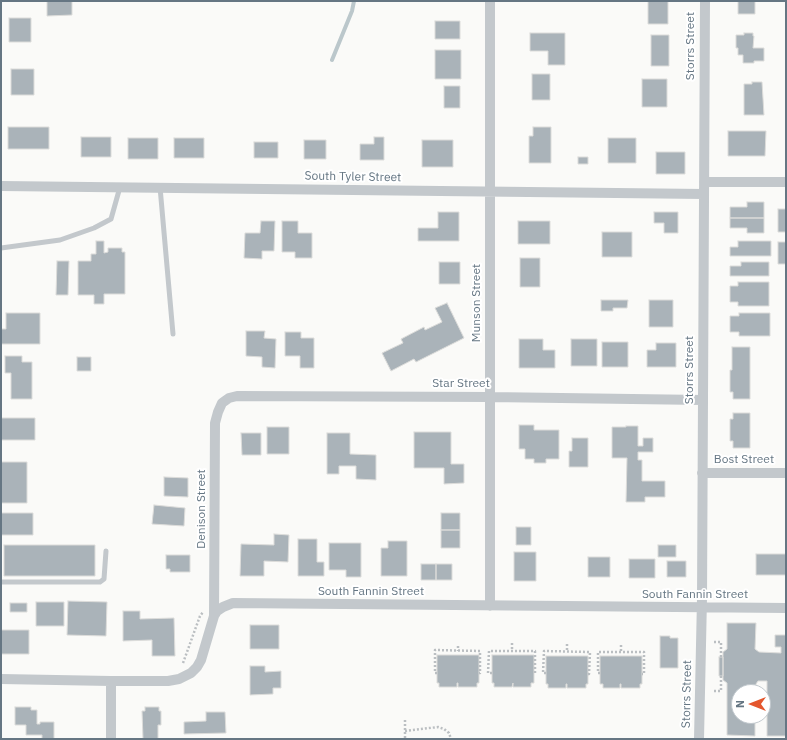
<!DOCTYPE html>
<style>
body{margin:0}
#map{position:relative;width:787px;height:740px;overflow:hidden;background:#fafaf8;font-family:"IBM Plex Sans",sans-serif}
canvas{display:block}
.frame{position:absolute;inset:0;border:2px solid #657683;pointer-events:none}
.north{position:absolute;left:731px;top:684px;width:40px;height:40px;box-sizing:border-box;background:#fff;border:1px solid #c1c8cd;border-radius:50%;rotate:270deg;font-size:11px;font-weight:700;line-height:16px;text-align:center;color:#657683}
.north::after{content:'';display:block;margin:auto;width:14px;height:18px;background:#e4572e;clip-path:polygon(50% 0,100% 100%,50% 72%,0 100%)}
</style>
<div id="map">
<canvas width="787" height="740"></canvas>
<div class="frame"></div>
<div class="north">N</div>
</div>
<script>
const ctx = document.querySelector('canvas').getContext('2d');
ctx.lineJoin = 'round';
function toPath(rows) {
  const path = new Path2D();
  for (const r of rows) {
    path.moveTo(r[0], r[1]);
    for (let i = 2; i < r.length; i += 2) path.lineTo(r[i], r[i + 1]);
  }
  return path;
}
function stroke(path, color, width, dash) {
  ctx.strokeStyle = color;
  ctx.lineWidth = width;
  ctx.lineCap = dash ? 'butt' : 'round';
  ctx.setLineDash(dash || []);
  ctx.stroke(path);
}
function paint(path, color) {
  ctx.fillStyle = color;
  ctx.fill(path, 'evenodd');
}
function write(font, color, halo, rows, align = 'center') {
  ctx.font = font + ' "IBM Plex Sans",sans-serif';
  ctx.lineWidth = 4;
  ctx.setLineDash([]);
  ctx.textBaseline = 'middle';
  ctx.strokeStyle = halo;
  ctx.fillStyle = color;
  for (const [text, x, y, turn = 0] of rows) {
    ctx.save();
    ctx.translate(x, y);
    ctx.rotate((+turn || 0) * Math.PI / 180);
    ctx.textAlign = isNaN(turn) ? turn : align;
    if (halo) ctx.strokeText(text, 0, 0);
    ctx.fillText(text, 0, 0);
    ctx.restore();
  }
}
stroke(toPath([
 [332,60,352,11,354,1]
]), '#bbc7cb', 4);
const building = toPath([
 [47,1,72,1,72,15,47,16,47,1],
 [648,1,668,1,668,24,648,24,648,1],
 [738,1,755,1,755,14,738,14,738,1],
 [9,18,31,18,31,42,9,42,9,18],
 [435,21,460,21,460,39,435,39,435,21],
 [530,33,565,33,565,65,548,65,548,51,530,51,530,33],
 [744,33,753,33,753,36,754,36,753,48,764,48,764,61,754,61,754,63,743,63,743,55,738,55,738,48,736,48,736,35,744,35,744,33],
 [651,35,669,35,669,66,651,66,651,35],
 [435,50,461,50,461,79,435,79,435,50],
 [11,69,34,69,34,95,11,95,11,69],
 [532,74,550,74,550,100,532,100,532,74],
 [642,79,667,79,667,107,642,107,642,79],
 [752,82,762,82,764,115,744,115,744,84,752,84,752,82],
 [444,86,460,86,460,108,444,108,444,86],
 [8,127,49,127,49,149,8,149,8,127],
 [533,127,551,127,551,163,529,163,529,136,533,136,533,127],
 [728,131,766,131,765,156,728,156,728,131],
 [81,137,111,137,111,157,81,157,81,137],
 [374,137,384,137,384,160,360,160,360,144,374,144,374,137],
 [128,138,158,138,158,159,128,159,128,138],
 [174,138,204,138,204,158,174,158,174,138],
 [608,138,636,138,636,163,608,163,608,138],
 [304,140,326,140,326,159,304,159,304,140],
 [422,140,453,140,453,167,422,167,422,140],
 [254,142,278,142,278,158,254,158,254,142],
 [656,152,685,152,685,174,656,174,656,152],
 [578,157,588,157,588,164,578,164,578,157],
 [747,202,764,202,764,218,730,218,730,207,747,207,747,202],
 [778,209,786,209,786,232,778,232,778,209],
 [438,212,459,212,459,241,418,241,418,228,438,228,438,212],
 [654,212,678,212,678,233,664,233,664,223,654,223,654,212],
 [730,218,764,218,764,233,747,233,747,228,730,228,730,218],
 [261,221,275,221,274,251,262,251,262,259,244,258,245,233,260,233,261,221],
 [282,221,298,221,298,233,312,233,312,258,295,258,295,252,282,252,282,221],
 [518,221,550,221,550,244,518,244,518,221],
 [602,232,632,232,632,257,602,257,602,232],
 [96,241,104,241,104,253,108,252,108,248,122,248,122,252,125,252,125,294,104,294,104,304,94,304,94,295,78,295,78,261,91,261,91,254,96,254,96,241],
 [738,241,771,241,771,256,730,256,730,247,738,247,738,241],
 [778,242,786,242,786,264,778,264,778,242],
 [520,258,540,258,540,287,520,287,520,258],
 [57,261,69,261,68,295,56,295,57,261],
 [439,262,460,262,460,284,439,284,439,262],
 [741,262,769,262,769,276,730,276,730,266,741,266,741,262],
 [738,282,769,282,769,306,738,306,738,302,730,302,730,286,738,286,738,282],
 [601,300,628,300,627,308,613,308,613,311,601,311,601,300],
 [649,300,673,300,673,327,649,327,649,300],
 [447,303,464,338,416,362,414,359,391,371,382,353,403,343,401,339,424,327,425,330,442,322,435,308,447,303],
 [6,313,40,313,40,344,1,344,1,329,6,329,6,313],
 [739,313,770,313,770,336,739,336,739,332,730,332,730,316,739,316,739,313],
 [246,331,265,331,264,338,276,339,275,368,262,367,262,357,246,356,246,331],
 [285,332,301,332,301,338,314,338,314,368,300,368,300,356,285,356,285,332],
 [519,339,543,339,543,350,555,350,555,368,519,368,519,339],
 [571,339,597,339,597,366,571,366,571,339],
 [602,342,628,342,628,367,602,367,602,342],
 [656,343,676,343,676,367,647,367,647,350,656,350,656,343],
 [732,347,750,347,750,399,733,399,733,392,730,392,730,370,732,370,732,347],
 [5,356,22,356,22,362,32,362,32,399,11,399,11,373,5,373,5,356],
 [77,357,91,357,91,371,77,371,77,357],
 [733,413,750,413,750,448,733,448,733,441,730,441,730,419,733,419,733,413],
 [1,418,35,418,35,440,1,440,1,418],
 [519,425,534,425,534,430,559,430,559,459,546,459,546,463,534,463,534,459,525,459,525,449,519,449,519,425],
 [626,426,638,426,638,446,643,446,643,438,653,438,653,452,638,452,638,460,642,460,642,481,665,481,665,497,645,497,645,502,626,502,627,458,612,458,612,427,626,427,626,426],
 [267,427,289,427,289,454,267,454,267,427],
 [414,432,451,432,451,464,464,464,464,483,444,484,444,468,414,468,414,432],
 [241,433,261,433,261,455,242,455,241,433],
 [327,433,350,433,350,454,376,455,376,480,356,479,356,466,339,466,339,474,327,474,327,433],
 [572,438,588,438,588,467,569,467,569,451,572,451,572,438],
 [1,462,27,462,27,503,1,503,1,462],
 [164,477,188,478,188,497,164,496,164,477],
 [154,505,185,508,184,526,152,524,154,505],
 [1,513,33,513,33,535,1,535,1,513],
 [441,513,460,513,460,530,441,530,441,513],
 [516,527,531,527,531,545,516,545,516,527],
 [441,530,460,530,460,548,441,548,441,530],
 [274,534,289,535,288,562,264,561,264,576,240,576,241,544,274,545,274,534],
 [298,539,317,539,317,562,324,562,324,576,298,576,298,539],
 [388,541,407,541,407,576,381,576,381,548,388,548,388,541],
 [329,543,361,543,361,577,346,577,346,570,329,570,329,543],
 [4,545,95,545,95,576,4,576,4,545],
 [658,545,676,545,676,557,658,557,658,545],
 [514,552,536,552,536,581,514,581,514,552],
 [756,554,786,554,786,575,756,575,756,554],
 [166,555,190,555,190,572,170,572,170,569,166,569,166,555],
 [588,557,610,557,610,577,588,577,588,557],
 [629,559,655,559,655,578,629,578,629,559],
 [667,561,686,561,686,577,667,577,667,561],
 [421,564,436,564,436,580,421,580,421,564],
 [436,564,452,564,452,580,436,580,436,564],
 [68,601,107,602,106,636,67,635,68,601],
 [36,602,64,602,64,626,36,626,36,602],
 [10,603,27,603,27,612,10,612,10,603],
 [123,611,140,611,140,619,174,618,175,656,152,656,152,640,123,641,123,611],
 [727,623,756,623,755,649,759,652,781,653,781,647,775,647,775,635,786,635,786,736,767,736,767,681,758,681,756,684,755,692,739,692,739,716,755,716,755,736,727,735,727,683,723,680,723,652,727,649,727,623],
 [250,625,279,625,279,649,250,649,250,625],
 [1,630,29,630,29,654,1,654,1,630],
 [660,636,670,636,670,638,678,638,678,668,660,668,660,636],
 [437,655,479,655,479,683,477,683,477,687,458,687,458,683,457,683,457,687,439,687,439,683,437,683,437,655],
 [492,655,534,655,534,683,531,683,531,687,513,687,513,683,512,687,494,687,494,683,492,683,492,655],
 [546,656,588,656,588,684,586,684,586,688,567,688,567,684,566,684,566,688,548,688,548,684,546,684,546,656],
 [600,656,642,656,642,684,640,684,640,688,621,688,621,684,620,684,620,688,603,688,603,684,600,684,600,656],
 [719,657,723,657,723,676,719,676,719,657],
 [250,666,265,666,265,672,281,671,281,688,273,688,273,694,250,695,250,666],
 [15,707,31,707,31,710,37,710,37,724,40,724,40,722,54,722,54,739,42,739,42,735,26,735,26,725,15,725,15,707],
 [145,707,159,707,159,711,161,711,161,725,158,725,158,739,143,739,142,711,145,711,145,707],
 [206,712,225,712,226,733,184,734,184,722,206,721,206,712]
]);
paint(building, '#aab3b9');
stroke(building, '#dcdcda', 1);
stroke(toPath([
 [714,642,721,642,721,657],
 [512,643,512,651],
 [567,644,567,651],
 [621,645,621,652],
 [458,646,458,651],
 [183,663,200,616,203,612],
 [437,673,435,673,435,650,480,651,480,673,479,673],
 [492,673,488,673,489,651,535,651,535,673,534,673],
 [546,673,543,673,544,651,590,652,589,674,588,674],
 [600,673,598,673,598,652,644,652,644,674,642,674],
 [714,691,721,691,721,676],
 [405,720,405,739],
 [405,731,438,727,444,729,449,733,451,739]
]), '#bbbfc2', 2.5, [2, 2]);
stroke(toPath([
 [160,187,173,334],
 [1,248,60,240,94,228,111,219,120,187],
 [1,582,100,582,104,579,106,551]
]), '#c3c8cc', 5);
stroke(toPath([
 [704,182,786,182],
 [1,186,704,194],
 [702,473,786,473],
 [490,606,490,1],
 [214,616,215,423,218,412,222,403,229,398,237,396,490,397,703,400],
 [1,679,111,681,168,681,179,679,191,673,197,667,201,660,214,616,217,611,223,607,233,603,786,608],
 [111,681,111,739],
 [699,739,702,598,705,1]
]), '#c3c8cc', 10);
write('12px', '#657683', '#fff', [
 ["Storrs Street",691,46,-90],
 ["South Tyler Street",353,177,1],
 ["Munson Street",477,303,-90],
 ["Storrs Street",690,370,-90],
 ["Star Street",461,384],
 ["Bost Street",744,460],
 ["Denison Street",202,509,-90],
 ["South Fannin Street",371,592],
 ["South Fannin Street",695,595],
 ["Storrs Street",687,694,-89]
]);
</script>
